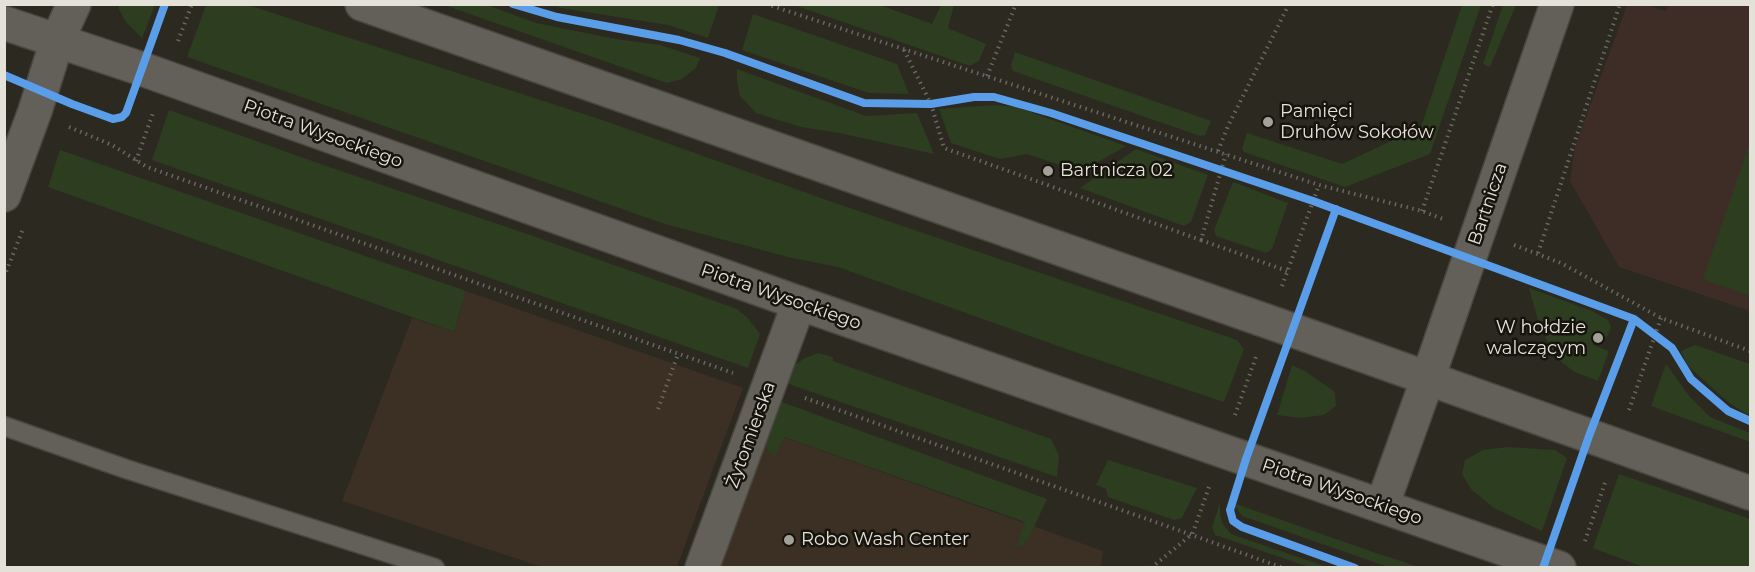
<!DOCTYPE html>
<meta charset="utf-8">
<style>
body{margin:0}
#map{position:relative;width:1755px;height:572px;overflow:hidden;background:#2c2921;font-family:Montserrat,sans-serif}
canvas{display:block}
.frame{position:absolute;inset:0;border:6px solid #e4e1d8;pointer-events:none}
</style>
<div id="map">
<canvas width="1755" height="572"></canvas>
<div class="frame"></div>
</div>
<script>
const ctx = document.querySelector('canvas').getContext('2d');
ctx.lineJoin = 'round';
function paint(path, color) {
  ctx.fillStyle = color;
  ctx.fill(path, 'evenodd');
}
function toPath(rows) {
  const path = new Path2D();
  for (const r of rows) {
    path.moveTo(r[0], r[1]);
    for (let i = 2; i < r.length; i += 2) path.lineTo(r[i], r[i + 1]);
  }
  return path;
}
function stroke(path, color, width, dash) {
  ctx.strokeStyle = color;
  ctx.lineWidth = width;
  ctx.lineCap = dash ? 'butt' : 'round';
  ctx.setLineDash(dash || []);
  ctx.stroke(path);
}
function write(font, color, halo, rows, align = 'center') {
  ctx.font = font + ' Montserrat,sans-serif';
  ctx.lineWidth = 5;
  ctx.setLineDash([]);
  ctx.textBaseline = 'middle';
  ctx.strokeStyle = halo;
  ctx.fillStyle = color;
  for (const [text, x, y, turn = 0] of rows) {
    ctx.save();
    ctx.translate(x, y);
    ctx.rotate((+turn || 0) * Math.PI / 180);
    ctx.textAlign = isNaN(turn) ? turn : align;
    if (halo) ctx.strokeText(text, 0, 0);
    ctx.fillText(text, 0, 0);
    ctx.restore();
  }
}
paint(toPath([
 [466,291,743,388,677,567,542,567,342,501,412,318,454,332],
 [767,431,1103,551,1101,564,1099,568,719,568]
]), '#3c2f23');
paint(toPath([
 [1627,5,1646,5,1666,11,1668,5,1750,5,1750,311,1619,267,1570,181,1575,147]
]), '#3e2d27');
paint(toPath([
 [119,5,155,5,142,38,125,21,119,9],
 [206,5,248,5,605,121,838,204,1237,340,1244,349,1224,402,1072,351,838,267,788,257,665,224,187,57],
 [444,5,487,5,536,23,616,39,660,45,700,58,696,68,682,79,667,83],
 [553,5,719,5,708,38,668,25,561,8],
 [794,5,880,5,932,24,941,5,954,5,948,28,986,44,979,61,970,66],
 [1462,5,1481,5,1430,154,1345,187,1244,152,1242,148,1247,133,1342,164,1421,127],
 [1503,5,1516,5,1490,67,1483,64],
 [753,14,897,64,909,94,869,93,742,50],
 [1015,52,1211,121,1205,135,1200,136,1013,71,1011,65],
 [737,69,866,116,917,113,934,154,839,133,801,127,756,113,740,96,737,81],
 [995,105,1016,107,1126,146,1081,172,1027,154,1000,159,951,143,939,109],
 [169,110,329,167,533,236,737,309,748,318,760,334,748,368,152,160],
 [1750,142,1750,296,1703,279],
 [1136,149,1208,175,1191,222,1184,226,1080,188],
 [60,150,466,291,454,332,48,187],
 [1233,182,1288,203,1272,249,1266,253,1216,236,1214,230],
 [1529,288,1592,311,1608,320,1611,327,1607,337,1595,333,1593,345,1609,351,1598,381,1575,372,1561,362,1551,348,1539,324],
 [1695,345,1750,364,1750,414,1748,415,1728,402,1688,366,1681,351],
 [818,353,833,357,833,361,1051,439,1059,456,1057,477,786,383,790,369,803,359],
 [1666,364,1690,397,1710,417,1750,433,1750,442,1651,406],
 [1292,365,1305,371,1335,392,1336,406,1324,415,1300,418,1277,415],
 [779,401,1047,499,1030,536,1022,546,1016,545,1025,522,784,437,775,457,768,451,765,443],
 [1508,447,1555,450,1567,458,1542,531,1494,508,1471,489,1462,474,1465,460,1483,450],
 [1108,460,1197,488,1182,518,1174,520,1108,497,1106,489,1096,485],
 [1619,474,1750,519,1750,567,1643,567,1593,548],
 [1220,503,1220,515,1223,524,1231,534,1327,567,1309,567,1215,535,1212,527],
 [1236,504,1376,553,1419,567,1388,567,1242,516,1235,506]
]), '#2c3d20');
const lane = toPath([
 [4,426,126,469,435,568]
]);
const street = toPath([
 [4,195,35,111,57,41,74,4],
 [1382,506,1428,378,1557,4],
 [702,568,799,303]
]);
const secondary = toPath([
 [362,4,1292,330,1750,493],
 [4,23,142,69,799,303,1559,568]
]);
stroke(lane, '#4a4740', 21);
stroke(street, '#4a4740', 36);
stroke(secondary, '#4a4740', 36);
stroke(toPath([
 [766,4,1319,185,1422,211,1443,219],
 [178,41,192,4],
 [904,50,931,104,944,148,1201,240,1226,154],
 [987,76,1016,4],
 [69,127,112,145,147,167,733,373],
 [1218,151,1228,126,1289,4],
 [136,161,153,113],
 [1422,211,1493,4],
 [1201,240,1287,271],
 [1514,245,1561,263,1661,318,1750,351],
 [1538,253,1620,4],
 [4,277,23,229],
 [1282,286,1319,185],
 [805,398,1192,535],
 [658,409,678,354],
 [1629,410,1661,318],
 [1235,415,1256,357],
 [1209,487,1192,535,1283,568],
 [1585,541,1605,483],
 [1151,568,1191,535]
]), '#696761', 4, [1.5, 4.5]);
stroke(lane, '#63605a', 18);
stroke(street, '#63605a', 33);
stroke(secondary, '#63605a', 33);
stroke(toPath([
 [513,4,557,17,679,40,725,53,864,103,931,104,974,97,994,97,1051,113,1313,201,1634,319,1672,348,1691,379,1728,411,1750,421],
 [4,75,72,104,113,119,122,117,126,113,165,4],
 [1336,209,1246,459,1230,510,1233,521,1242,527,1355,568],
 [1543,568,1589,436,1634,319]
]), '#5a9eea', 8);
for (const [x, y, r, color] of [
 [1268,122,6,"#a4a198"],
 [1048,171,6,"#a4a198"],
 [1598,338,6,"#a4a198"],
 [789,540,6,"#a4a198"]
]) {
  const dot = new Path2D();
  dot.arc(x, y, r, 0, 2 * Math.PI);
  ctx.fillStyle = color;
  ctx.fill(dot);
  stroke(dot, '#16140d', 2);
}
write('18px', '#e4e1d8', '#16140d', [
 ["Pamięci",1280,112],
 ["Druhów Sokołów",1280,133],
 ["Bartnicza 02",1060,171],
 ["W hołdzie",1586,328,"right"],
 ["walczącym",1586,349,"right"],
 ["Robo Wash Center",801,540]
], 'left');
write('18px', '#e4e1d8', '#16140d', [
 ["Piotra Wysockiego",323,134,20],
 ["Bartnicza",1488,204,-71],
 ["Piotra Wysockiego",781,297,19],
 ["Żytomierska",751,435,-70],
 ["Piotra Wysockiego",1342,492,19]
]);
</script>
